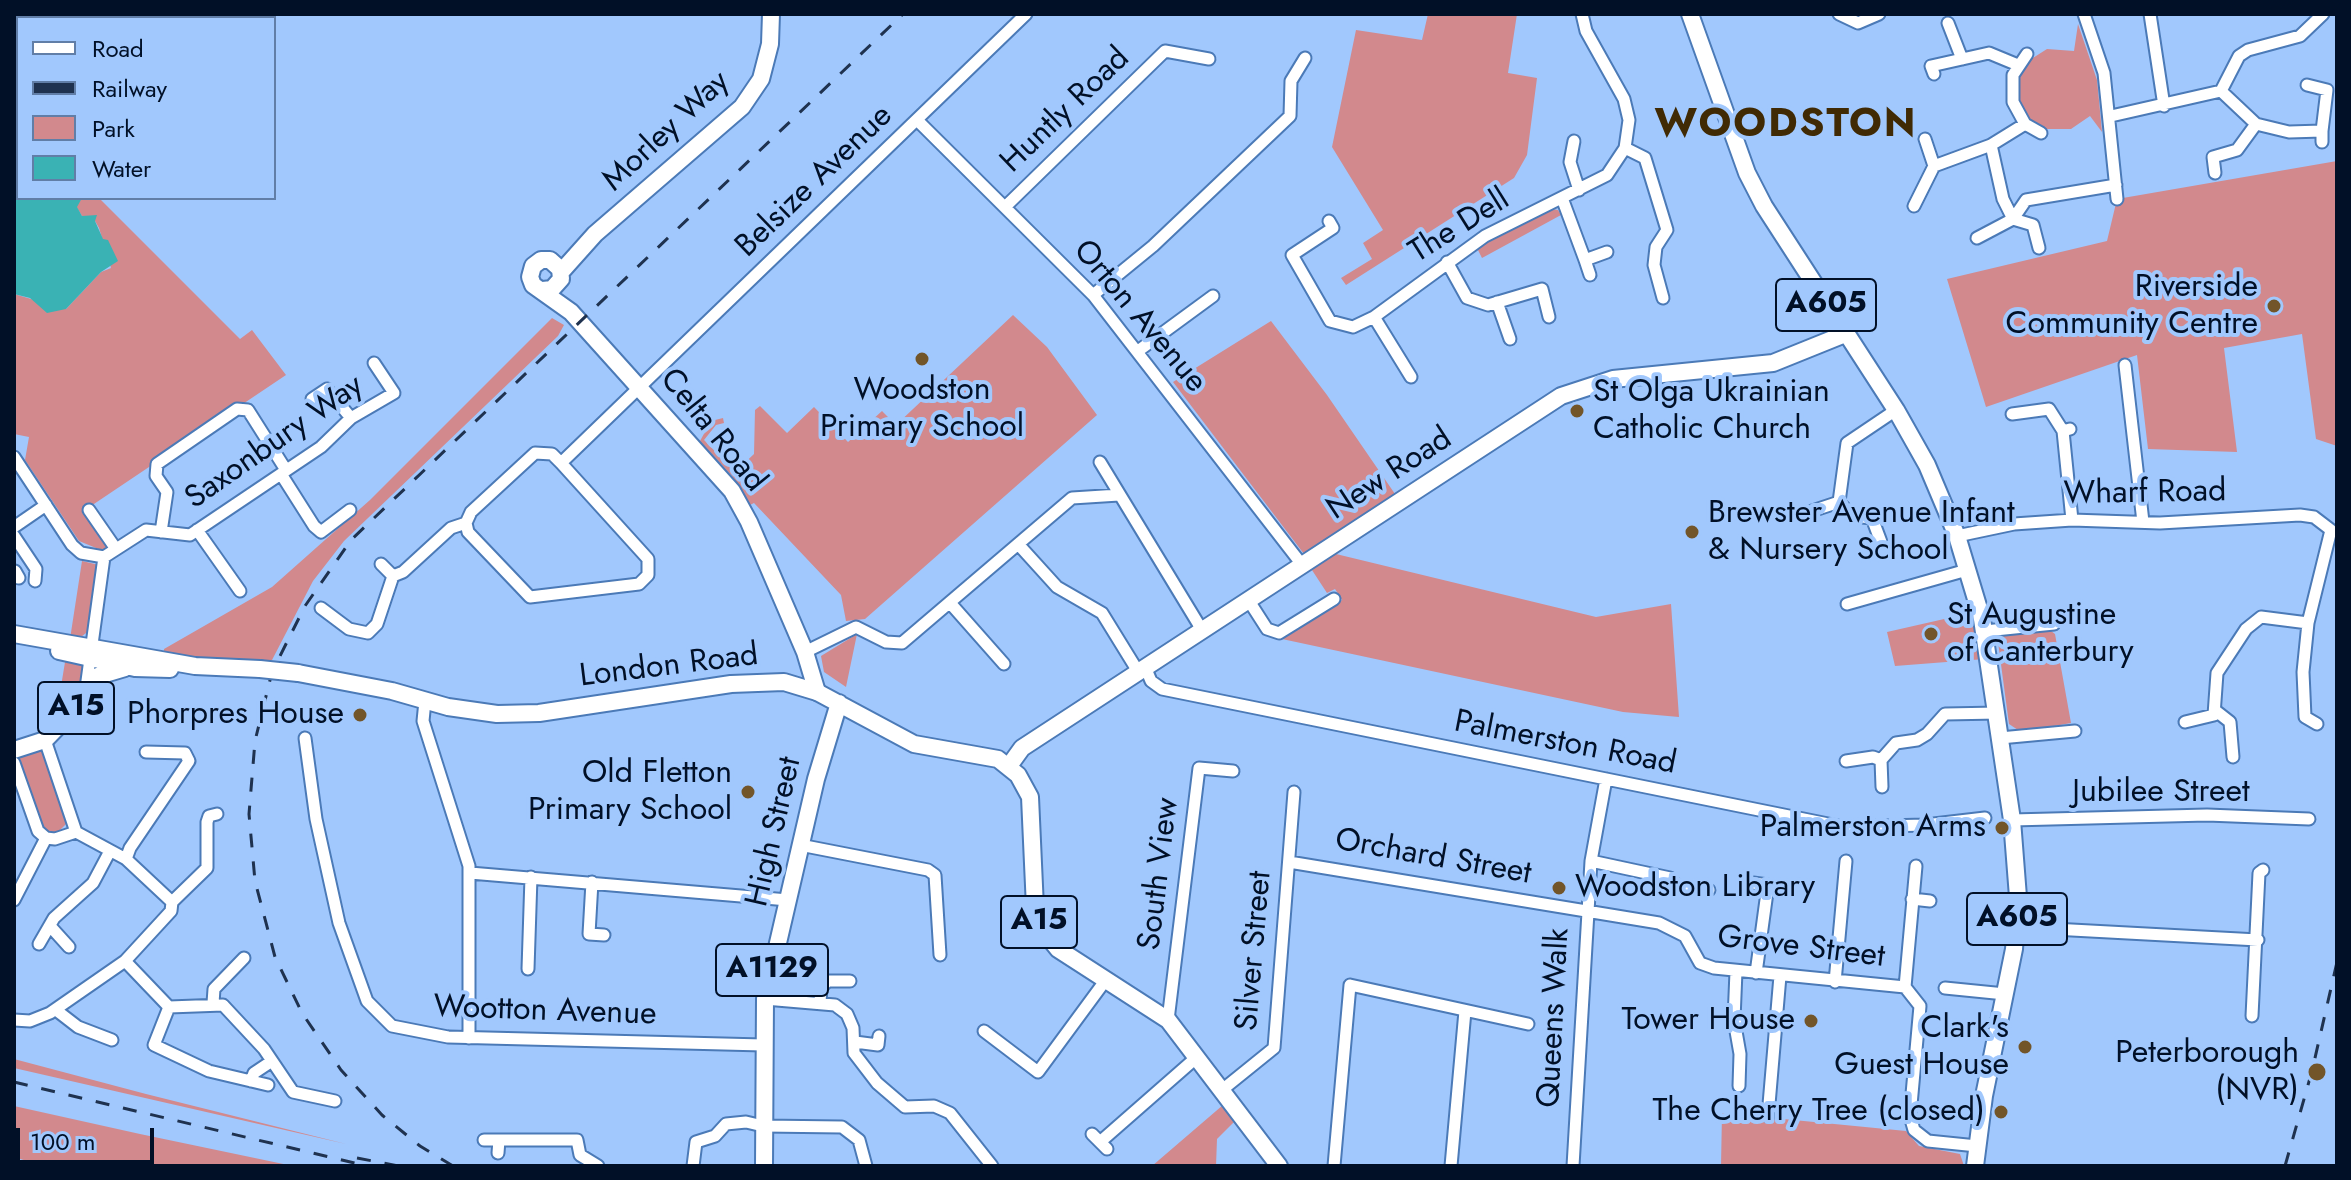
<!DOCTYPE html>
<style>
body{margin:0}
#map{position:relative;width:2351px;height:1180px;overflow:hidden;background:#a1c8fd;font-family:Jost,sans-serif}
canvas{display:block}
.frame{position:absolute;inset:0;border:16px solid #011027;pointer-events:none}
.legend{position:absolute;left:16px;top:16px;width:260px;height:184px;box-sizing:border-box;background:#a1c8fd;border:2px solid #617ea7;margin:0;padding:10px 14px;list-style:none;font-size:24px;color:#011027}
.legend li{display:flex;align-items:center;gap:16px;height:40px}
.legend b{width:40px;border:2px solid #617ea7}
.scale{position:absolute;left:16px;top:1128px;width:138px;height:36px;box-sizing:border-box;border:4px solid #011027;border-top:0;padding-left:10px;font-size:24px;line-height:28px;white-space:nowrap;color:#011027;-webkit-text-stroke:6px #a1c8fd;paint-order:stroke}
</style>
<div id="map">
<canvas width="2351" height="1180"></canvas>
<div class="frame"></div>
<ul class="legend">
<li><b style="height:10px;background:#fff"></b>Road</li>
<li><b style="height:10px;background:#1f324f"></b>Railway</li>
<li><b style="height:22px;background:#d2898d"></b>Park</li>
<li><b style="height:22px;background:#3ab2b4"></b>Water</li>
</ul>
<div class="scale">100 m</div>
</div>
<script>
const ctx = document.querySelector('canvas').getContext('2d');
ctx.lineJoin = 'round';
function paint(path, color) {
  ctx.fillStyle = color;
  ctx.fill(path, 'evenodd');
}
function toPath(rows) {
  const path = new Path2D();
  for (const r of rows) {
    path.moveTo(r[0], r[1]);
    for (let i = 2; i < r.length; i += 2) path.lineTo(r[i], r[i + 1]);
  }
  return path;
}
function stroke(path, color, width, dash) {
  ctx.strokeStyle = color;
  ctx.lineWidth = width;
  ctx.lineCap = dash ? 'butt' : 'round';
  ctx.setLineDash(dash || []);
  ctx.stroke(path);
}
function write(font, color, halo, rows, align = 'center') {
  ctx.font = font + ' Jost,sans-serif';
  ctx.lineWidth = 8;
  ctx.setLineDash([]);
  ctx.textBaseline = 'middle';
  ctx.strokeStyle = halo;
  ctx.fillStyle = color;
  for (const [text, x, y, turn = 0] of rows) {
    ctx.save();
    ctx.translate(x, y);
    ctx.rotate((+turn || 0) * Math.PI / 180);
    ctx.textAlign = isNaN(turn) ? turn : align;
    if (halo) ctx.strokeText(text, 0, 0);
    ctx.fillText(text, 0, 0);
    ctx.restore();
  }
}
paint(toPath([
 [1428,14,1517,14,1508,73,1537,78,1527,155,1514,178,1346,285,1341,278,1372,259,1363,243,1383,230,1332,147,1356,30,1422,40],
 [2078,24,2097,80,2102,132,2090,116,2071,129,2044,129,2032,122,2017,101,2018,74,2025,63,2047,49,2074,51],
 [2337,161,2337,446,2316,439,2302,334,2224,348,2237,452,2148,449,2137,355,1986,407,1947,279,2107,241,2117,199],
 [82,198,99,198,240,339,252,330,286,375,82,512,108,549,101,550,79,541,25,460,29,437,14,434,14,294,66,309,101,272,111,268,99,228,95,221,82,216,76,206],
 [1552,209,1558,210,1561,215,1482,258,1477,248],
 [1013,315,1047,347,1097,415,865,619,846,621,841,595,754,503,748,506,732,476,700,441,711,421,723,418,724,423,716,425,704,440,735,472,754,454,755,410,760,406,787,433,814,407,848,442,882,411,896,425],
 [552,318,564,325,558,336,344,541,313,581,272,660,260,663,164,656,164,649,272,587,370,500],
 [1271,321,1327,395,1395,494,1304,554,1173,382],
 [1336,554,1596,617,1671,604,1679,717,1623,712,1282,639,1342,600,1335,589,1327,593,1310,567],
 [82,561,99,565,90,630,77,640,70,639],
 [1975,612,1985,659,1895,666,1887,632],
 [2047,628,2055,634,2071,723,2021,732,2009,724,1998,642,2005,632],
 [857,634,846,687,824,672,821,656],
 [66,656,85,664,82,686,54,729],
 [43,746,66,816,66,824,56,834,41,830,16,754],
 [14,1059,146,1094,346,1144,14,1068],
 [1223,1105,1235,1121,1217,1139,1216,1166,1152,1166],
 [14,1106,140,1134,293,1166,43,1166,14,1157],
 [1722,1113,1906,1131,1919,1146,1960,1154,1964,1166,1721,1166]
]), '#d2898d');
paint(toPath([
 [14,137,18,138,18,198,82,198,77,207,82,216,97,215,95,221,103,239,108,240,118,261,101,272,66,309,47,313,30,298,14,294]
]), '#3ab2b4');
const street = toPath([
 [1839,14,1858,23,1879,14],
 [2084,14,2104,73,2117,199],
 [2150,14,2164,106],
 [1948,23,1962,59],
 [2027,54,2013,75,2013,102,2025,124,2041,133],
 [1934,74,1931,66,1989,53,2018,65],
 [2307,85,2327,90,2322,131],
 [2221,91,2256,124,2289,132,2322,131,2322,142],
 [2111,116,2221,91,2239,56,2248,50,2300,36,2323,14],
 [917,120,1093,295,1303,566],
 [1925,139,1934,166],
 [1574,141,1570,162,1579,190],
 [1625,148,1645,158,1667,230,1656,247,1654,265,1663,298],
 [2215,173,2213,157,2237,150,2256,124],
 [1562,198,1585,260,1607,252],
 [1006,206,1165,51,1209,59],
 [1914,206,1934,166,1991,145,2025,124],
 [1329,221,1333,228,1292,255,1330,321,1353,327,1374,317,1485,236,1607,175,1625,148,1629,120,1624,99,1586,31,1582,14],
 [1977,238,2013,219,2003,199,1991,145],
 [2039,248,2033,225,2013,219,2026,200,2116,185],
 [1585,260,1590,275],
 [1447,262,1467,298,1488,305,1542,289,1549,317],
 [1093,295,1153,246,1290,116,1291,81,1305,58],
 [1497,302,1510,339],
 [1374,317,1411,377],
 [1138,351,1213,296],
 [2125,365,2143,522],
 [312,399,327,389,351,418],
 [2012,414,2049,409,2063,431],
 [2070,429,2063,431,2072,520],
 [14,457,72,545,81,553,104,557],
 [1100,462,1202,630],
 [561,463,1026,14],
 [281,474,314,526,321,532,350,510],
 [1839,502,1852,516,1872,518,1881,542],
 [89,510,116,549],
 [1800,515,1839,502,1847,443,1896,410],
 [14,527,46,505],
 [197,530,240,591],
 [161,532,167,492,156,476,157,464,237,409,248,410,286,470],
 [14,536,36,569,35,581],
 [1957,536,2014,524,2072,520,2160,523,2300,515,2314,517,2331,530,2308,623,2303,672,2305,717,2317,724],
 [1018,544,1057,587,1102,613,1139,673],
 [381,564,393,576],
 [14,577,19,578,15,571],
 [1249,601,1267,629,1279,633,1334,599],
 [951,604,1004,664],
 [1847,604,1967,570],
 [321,608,349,629,368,633,377,624,393,576,403,572,451,528,466,523,471,512,535,453,552,454,561,463,648,559,648,575,639,584,530,597,468,532,466,523],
 [1985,631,2054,624],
 [805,652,856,627,886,642,902,643,1072,498,1119,495],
 [1146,669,1151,681,1162,689,1843,827,1925,825,1985,818],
 [86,688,104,557,146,530,190,535,321,447,351,418,394,393,374,363],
 [425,701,423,721,469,866,469,1038],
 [2216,711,2230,722,2233,757],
 [2185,722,2214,715,2217,673,2246,629,2261,617,2308,623],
 [305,738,316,819,339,923,367,1001,392,1026,448,1037,763,1045],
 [2000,738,2075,731],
 [45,740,76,832,126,859,172,902],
 [1846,761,1873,757,1881,760],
 [14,763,38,831,46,838,55,839,76,832],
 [1882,787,1881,760,1896,743,1917,740,1927,734,1945,714,1998,713],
 [2012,820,2207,815,2309,819],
 [800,845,928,870,935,875,940,955],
 [126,859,130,848,189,761,185,753,146,752],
 [1591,861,1670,878,1680,889,1709,890],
 [1289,862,1659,923,1685,936,1700,963,1714,968,1905,987,1920,1006,1910,1116,1914,1130,1928,1141,1977,1146],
 [470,873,788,900],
 [592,882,589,934,604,935],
 [1753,883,1768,885,1756,973],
 [1912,899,1930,901],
 [14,900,46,838],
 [172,902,207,868,207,822,209,816,217,814],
 [50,926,69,947],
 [2016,927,2258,940],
 [39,944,54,918,93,883,110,851],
 [125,961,169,1007],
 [528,969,531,877],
 [1736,971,1734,1020,1740,1054,1739,1086],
 [1835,982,1846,861],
 [1905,987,1916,866],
 [1945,988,2005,994],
 [765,999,835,1005,847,1014,853,1028,854,1053,877,1083,905,1107,934,1106,950,1113,992,1166],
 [213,1003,214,989,244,958],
 [820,1003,821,987,828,981,850,981],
 [169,1007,223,1005,264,1049,293,1092,335,1101],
 [169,1007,154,1045,209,1071,268,1085],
 [56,1010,78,1027,112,1040],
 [2252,1016,2259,873,2263,870],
 [14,1020,30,1021,50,1013,125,961,171,911,172,902],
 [1168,1020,1199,768,1233,771],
 [1734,1020,1762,1022],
 [984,1031,1038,1072,1105,981],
 [855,1042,878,1045,879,1036],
 [251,1081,254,1073,272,1061],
 [1222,1090,1274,1048,1294,792],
 [1768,1116,1780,976],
 [1092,1134,1107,1149],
 [484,1140,577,1140,580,1155,598,1166],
 [1100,1142,1197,1057],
 [498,1153,499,1140],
 [693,1166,696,1142,715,1136,726,1124,746,1122,763,1126,842,1127,859,1140,866,1166],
 [1334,1166,1350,985,1528,1024],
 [1451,1166,1465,1011],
 [1573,1166,1591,861,1606,779]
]);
const secondary = toPath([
 [561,272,595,234,742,107,761,79,770,44,771,14],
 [543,290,552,289,561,279,560,269,550,260,541,260,533,266,530,277,533,285,571,312,732,491,749,522,805,652,817,692],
 [1009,766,1022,748,1561,396,1613,379,1773,363,1845,334]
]);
const primary = toPath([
 [1690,14,1747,173,1764,206,1896,410,1927,465,1957,536,1982,619,2012,820,2018,897,2014,949,1984,1096,1975,1166],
 [14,634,195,666,260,669],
 [59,651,135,668,170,669],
 [298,673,392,691,448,707,497,714,539,713,731,684,784,682,817,692,914,744,998,759,1018,775,1030,797,1035,908,1041,928,1058,949,1168,1020,1279,1166],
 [14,750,45,740,75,709,98,676,125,668],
 [764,1166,765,999,816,779,839,703]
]);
stroke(street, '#4b7ab7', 15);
stroke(secondary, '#4b7ab7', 20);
stroke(primary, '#4b7ab7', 20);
stroke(street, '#fff', 11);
stroke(secondary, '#fff', 16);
stroke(primary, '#fff', 16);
stroke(toPath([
 [14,1082,367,1166],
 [357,1158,399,1166],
 [453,1166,420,1146,382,1115,341,1070,302,1013,275,957,255,881,249,814,255,741,272,672,305,606,351,540,903,14],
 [2285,1166,2312,1071,2337,962]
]), '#1f324f', 3, [14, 14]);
const primaryBridge = toPath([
 [260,669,298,673]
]);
stroke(primaryBridge, '#4b7ab7', 20, []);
stroke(primaryBridge, '#fff', 16);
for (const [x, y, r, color] of [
 [2274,306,8,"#725529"],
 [922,359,8,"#725529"],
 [1577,411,8,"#725529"],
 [1692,532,8,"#725529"],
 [1931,634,8,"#725529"],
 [360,715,8,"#725529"],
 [748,792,8,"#725529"],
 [2002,828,8,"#725529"],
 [1559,888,8,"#725529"],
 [1811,1021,8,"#725529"],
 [2025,1047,8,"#725529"],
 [2317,1072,10,"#725529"],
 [2001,1112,8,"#725529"]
]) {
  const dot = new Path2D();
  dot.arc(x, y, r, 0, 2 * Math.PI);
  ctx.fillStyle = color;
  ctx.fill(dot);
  stroke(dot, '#a1c8fd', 3);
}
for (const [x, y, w] of [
 [1826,305,100],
 [76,708,76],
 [2017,919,100],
 [1039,922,76],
 [772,970,112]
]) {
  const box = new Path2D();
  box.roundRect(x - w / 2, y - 26, w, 52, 6);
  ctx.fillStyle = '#a1c8fd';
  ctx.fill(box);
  stroke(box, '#011027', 2);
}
write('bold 30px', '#011027', null, [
 ["A605",1826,305],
 ["A15",76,708],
 ["A605",2017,919],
 ["A15",1039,922],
 ["A1129",772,970]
]);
write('32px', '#011027', '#a1c8fd', [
 ["Huntly Road",1066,111,-44],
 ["Morley Way",667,132,-43],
 ["Belsize Avenue",815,182,-44],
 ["The Dell",1460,227,-32],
 ["Orton Avenue",1139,317,50],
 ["Celta Road",712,431,51],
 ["Saxonbury Way",275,443,-35],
 ["New Road",1390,475,-33],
 ["Wharf Road",2145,494,-1],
 ["London Road",669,667,-7],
 ["Palmerston Road",1565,744,11],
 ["Jubilee Street",2161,793],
 ["High Street",775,832,-77],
 ["Orchard Street",1433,858,10],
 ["South View",1160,874,-83],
 ["Grove Street",1801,948,7],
 ["Silver Street",1255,951,-85],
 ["Wootton Avenue",545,1012,2],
 ["Queens Walk",1555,1018,-87]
]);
write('32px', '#011027', '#a1c8fd', [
 ["Riverside",2258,288],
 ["Community Centre",2258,325],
 ["Woodston",922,391,"center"],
 ["Primary School",922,428,"center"],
 ["St Olga Ukrainian",1593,393,"left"],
 ["Catholic Church",1593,430,"left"],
 ["Brewster Avenue Infant",1708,514,"left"],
 ["& Nursery School",1708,551,"left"],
 ["St Augustine",1947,616,"left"],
 ["of Canterbury",1947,653,"left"],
 ["Phorpres House",344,715],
 ["Old Fletton",732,774],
 ["Primary School",732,811],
 ["Palmerston Arms",1986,828],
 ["Woodston Library",1575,888,"left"],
 ["Tower House",1795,1021],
 ["Clark's",2009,1029],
 ["Guest House",2009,1066],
 ["Peterborough",2299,1054],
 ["(NVR)",2299,1091],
 ["The Cherry Tree (closed)",1985,1112]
], 'right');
ctx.letterSpacing = '2px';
write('bold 40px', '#402a04', '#a1c8fd', [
 ["WOODSTON",1786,126]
]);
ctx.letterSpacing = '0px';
</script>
